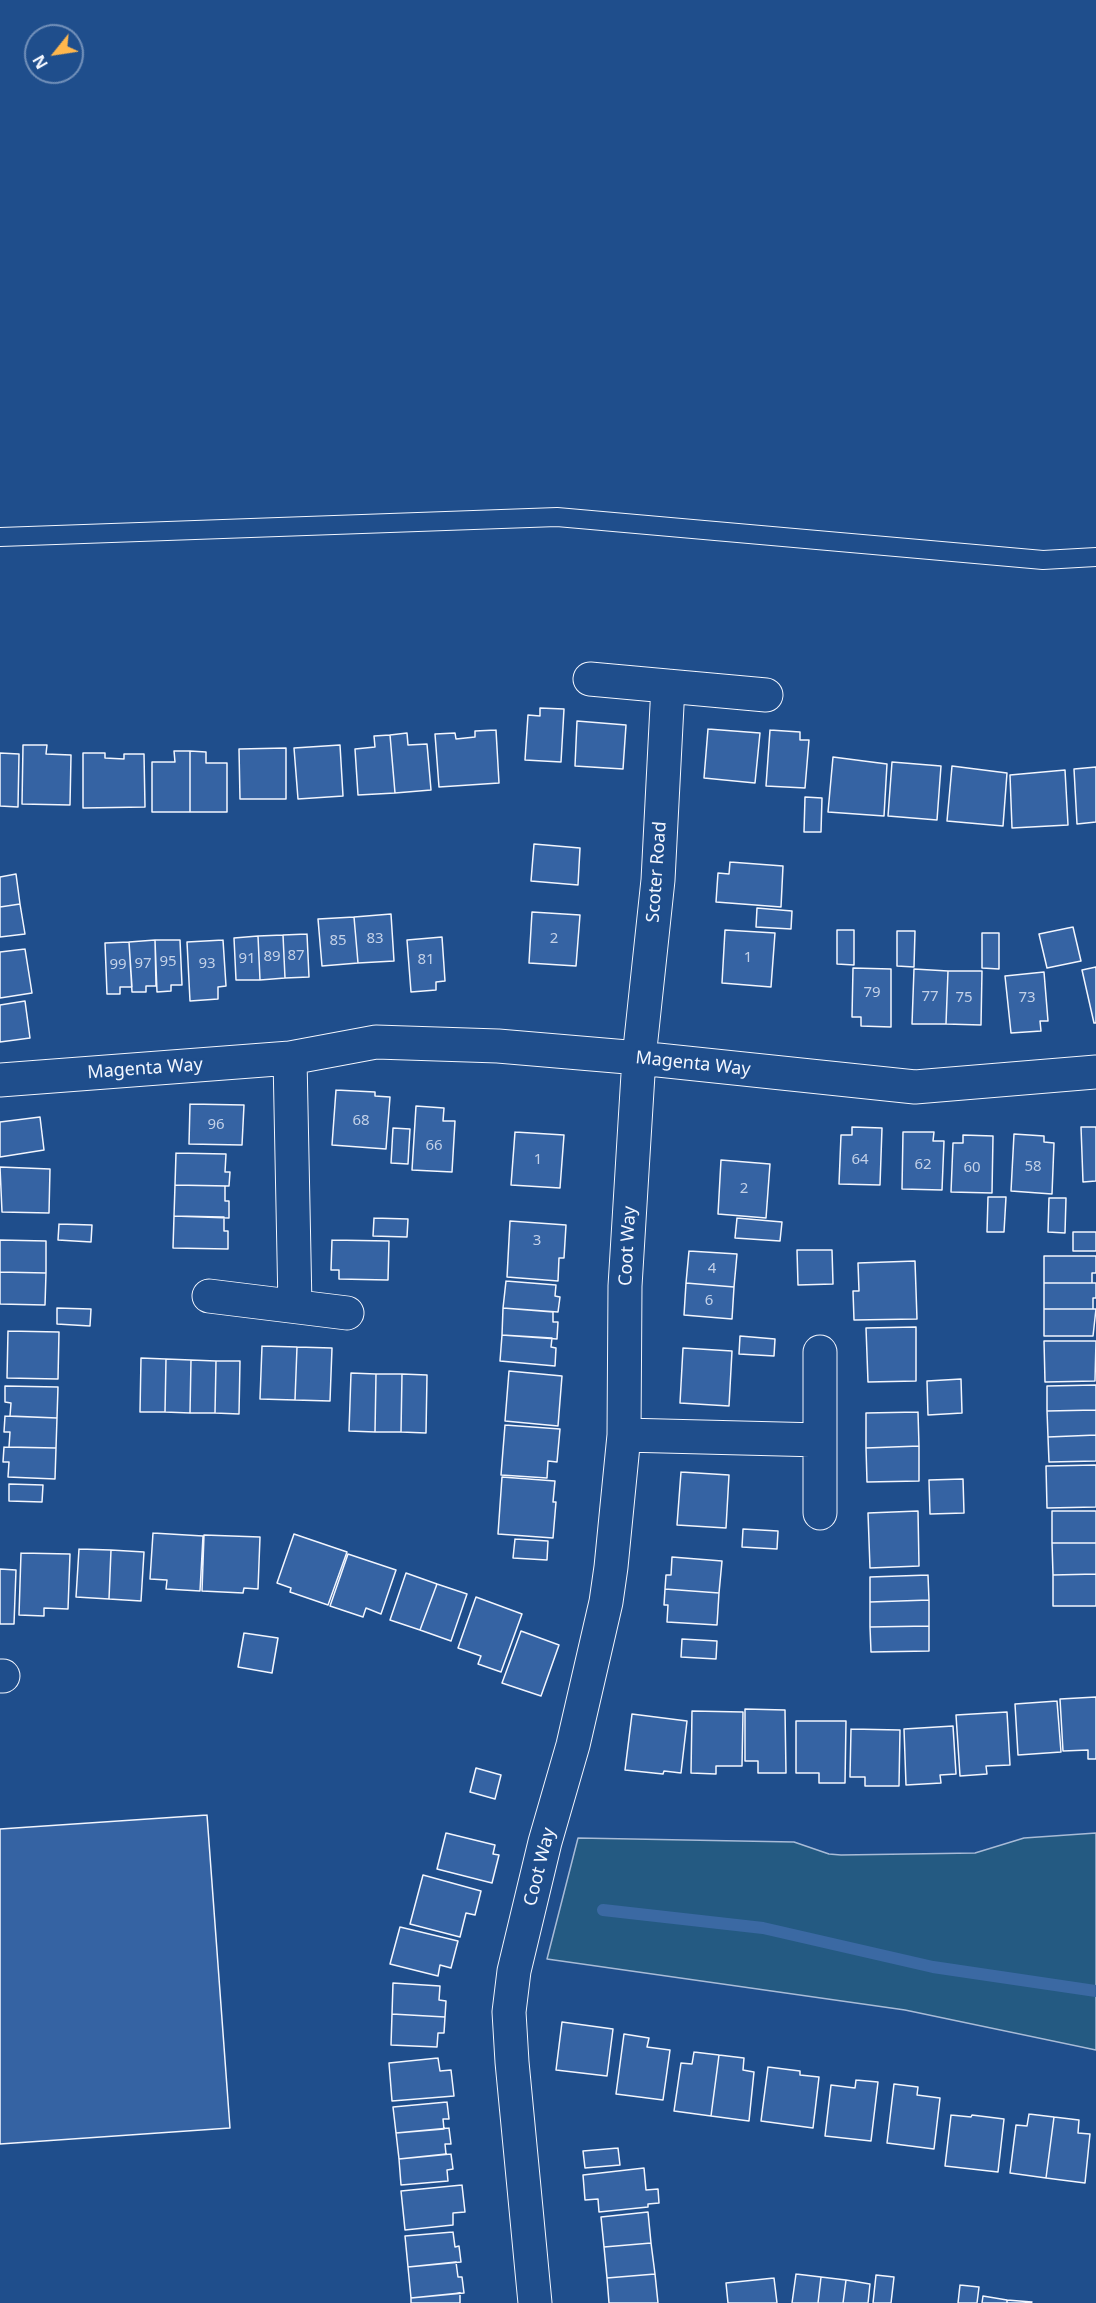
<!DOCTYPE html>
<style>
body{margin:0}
#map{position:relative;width:1096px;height:2303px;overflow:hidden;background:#1f4e8c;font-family:"Noto Sans",sans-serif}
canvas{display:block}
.north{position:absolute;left:24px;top:24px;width:60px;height:60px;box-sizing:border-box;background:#1f4e8c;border:2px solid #7391ba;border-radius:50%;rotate:240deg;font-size:16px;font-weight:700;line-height:24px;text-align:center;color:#f2f6ff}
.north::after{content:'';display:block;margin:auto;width:21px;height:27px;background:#ffb74d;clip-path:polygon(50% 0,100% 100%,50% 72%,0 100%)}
</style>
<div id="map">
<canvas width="1096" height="2303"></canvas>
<div class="north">N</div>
</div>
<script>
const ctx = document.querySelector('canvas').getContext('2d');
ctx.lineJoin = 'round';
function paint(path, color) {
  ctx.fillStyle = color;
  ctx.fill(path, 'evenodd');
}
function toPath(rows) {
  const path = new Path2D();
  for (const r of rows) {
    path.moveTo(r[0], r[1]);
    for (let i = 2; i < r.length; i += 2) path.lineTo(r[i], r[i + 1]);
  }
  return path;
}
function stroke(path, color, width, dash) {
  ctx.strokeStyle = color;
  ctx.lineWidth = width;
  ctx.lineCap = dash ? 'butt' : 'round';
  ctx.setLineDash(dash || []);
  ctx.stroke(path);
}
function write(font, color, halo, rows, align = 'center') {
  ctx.font = font + ' "Noto Sans",sans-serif';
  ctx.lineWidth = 4.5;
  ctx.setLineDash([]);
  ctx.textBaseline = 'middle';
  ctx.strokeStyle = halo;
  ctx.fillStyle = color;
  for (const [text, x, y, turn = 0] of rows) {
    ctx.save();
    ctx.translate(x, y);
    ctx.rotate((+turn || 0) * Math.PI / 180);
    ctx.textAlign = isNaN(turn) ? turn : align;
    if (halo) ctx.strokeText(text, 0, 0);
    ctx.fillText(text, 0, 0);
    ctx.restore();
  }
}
const green = toPath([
 [1096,1833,1096,2050,905,2010,547,1959,578,1838,794,1842,829,1854,841,1855,975,1853,1024,1838,1096,1833]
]);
paint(green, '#245a82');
stroke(green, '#a8bbd7', 1.5);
stroke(toPath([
 [603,1910,763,1928,933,1967,1096,1991]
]), '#3b69a3', 12);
const building = toPath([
 [540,708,564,709,561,762,525,760,528,715,540,716,540,708],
 [577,721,626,725,623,769,575,766,577,721],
 [708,729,760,733,755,783,704,778,708,729],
 [496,730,499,783,439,787,435,734,455,733,456,739,475,737,475,731,496,730],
 [770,730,800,732,800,740,809,740,805,788,766,786,770,730],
 [407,733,408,745,427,744,431,790,395,793,390,735,407,733],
 [390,735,395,793,358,795,355,749,375,747,374,736,390,735],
 [23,745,47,745,46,754,71,755,70,805,22,804,23,745],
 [340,745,343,796,298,799,294,748,340,745],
 [286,748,286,799,240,799,239,749,286,748],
 [174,751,190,751,190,812,152,812,152,762,175,762,174,751],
 [190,751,206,752,206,763,227,763,227,812,190,812,190,751],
 [0,753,19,754,18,807,0,806,0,753],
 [83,753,105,753,105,758,124,759,124,754,144,754,145,807,83,808,83,753],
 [833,757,887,764,884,816,828,812,833,757],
 [892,762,941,766,937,820,888,816,892,762],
 [952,766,1007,773,1003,826,947,821,952,766],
 [1096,767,1096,822,1077,824,1074,769,1096,767],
 [1065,770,1068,825,1012,828,1010,775,1065,770],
 [805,797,822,798,821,832,804,832,805,797],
 [534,844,580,848,578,885,531,881,534,844],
 [730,862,783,866,781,907,716,902,718,873,729,874,730,862],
 [16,874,20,904,0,907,0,877,16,874],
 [20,904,25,934,0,937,0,907,20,904],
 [757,908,792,911,791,929,756,927,757,908],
 [532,912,580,915,576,966,529,963,532,912],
 [391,914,394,961,358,963,354,917,391,914],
 [354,917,358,963,322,966,318,919,354,917],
 [1073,927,1081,961,1047,968,1039,934,1073,927],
 [725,930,775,933,771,987,722,983,725,930],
 [837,930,854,930,854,965,837,964,837,930],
 [897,931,915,931,914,967,897,966,897,931],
 [982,933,999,933,999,969,982,968,982,933],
 [307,934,309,977,285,978,283,935,307,934],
 [283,935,285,978,260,980,258,936,283,935],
 [258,936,260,980,236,980,234,938,258,936],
 [442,937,445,981,436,982,436,990,411,992,407,940,442,937],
 [155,940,180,940,182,985,171,985,171,991,157,992,155,940],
 [155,940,156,986,146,986,146,992,132,992,129,942,155,940],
 [223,940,226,986,218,987,218,999,190,1001,187,942,223,940],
 [129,942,132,987,120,987,120,994,107,994,105,943,129,942],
 [25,949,32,993,0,998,0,952,25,949],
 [1096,967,1096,1023,1094,1023,1082,970,1096,967],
 [853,968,891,969,891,1027,861,1026,861,1017,852,1017,853,968],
 [914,969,948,971,946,1024,912,1024,914,969],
 [948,971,982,971,981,1025,946,1024,948,971],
 [1044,972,1048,1021,1040,1021,1041,1031,1011,1033,1005,976,1044,972],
 [25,1001,30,1038,0,1042,0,1005,25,1001],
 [336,1090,375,1092,375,1096,390,1097,386,1149,332,1145,336,1090],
 [190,1104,244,1105,242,1145,189,1144,190,1104],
 [416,1106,444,1108,443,1121,455,1121,452,1172,412,1170,416,1106],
 [40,1117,44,1150,0,1157,0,1122,40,1117],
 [852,1127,882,1128,880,1185,839,1184,841,1135,852,1135,852,1127],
 [1081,1127,1096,1127,1096,1181,1083,1182,1081,1127],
 [393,1128,410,1129,408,1164,391,1163,393,1128],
 [515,1132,564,1135,560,1188,511,1185,515,1132],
 [903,1132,934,1132,933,1141,944,1141,942,1190,902,1189,903,1132],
 [1014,1134,1044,1136,1044,1142,1054,1143,1052,1194,1011,1191,1014,1134],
 [963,1135,993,1136,992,1193,951,1192,953,1143,963,1143,963,1135],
 [176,1153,226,1154,225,1172,230,1172,229,1186,175,1185,176,1153],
 [721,1160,770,1164,766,1218,718,1214,721,1160],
 [0,1167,50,1169,49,1213,2,1212,0,1167],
 [175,1185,225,1186,225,1201,229,1201,229,1218,174,1216,175,1185],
 [988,1197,1006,1197,1004,1232,987,1232,988,1197],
 [1049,1198,1066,1198,1065,1233,1048,1232,1049,1198],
 [174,1216,224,1217,224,1231,228,1231,228,1249,173,1248,174,1216],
 [374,1218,408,1219,407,1237,373,1236,374,1218],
 [737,1218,782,1222,780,1241,735,1238,737,1218],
 [510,1221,566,1225,564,1258,559,1258,558,1281,507,1277,510,1221],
 [59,1224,92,1225,91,1242,58,1240,59,1224],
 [1073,1232,1096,1232,1096,1251,1073,1251,1073,1232],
 [0,1240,46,1241,46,1273,0,1272,0,1240],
 [332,1240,389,1241,388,1280,339,1279,339,1270,331,1270,332,1240],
 [797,1250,832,1250,833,1284,798,1285,797,1250],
 [689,1251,737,1254,734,1287,686,1283,689,1251],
 [1044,1256,1096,1256,1096,1273,1092,1273,1092,1283,1044,1283,1044,1256],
 [915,1261,917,1319,854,1320,853,1291,859,1291,858,1263,915,1261],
 [0,1272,46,1273,45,1305,0,1304,0,1272],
 [506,1281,556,1285,555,1296,560,1297,558,1312,503,1308,506,1281],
 [686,1283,734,1287,732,1319,684,1315,686,1283],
 [1044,1283,1096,1283,1096,1298,1093,1298,1093,1309,1044,1309,1044,1283],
 [57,1308,91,1309,90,1326,57,1324,57,1308],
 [503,1308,553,1312,553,1322,558,1322,557,1339,502,1335,503,1308],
 [1044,1309,1096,1309,1093,1336,1044,1336,1044,1309],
 [916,1327,916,1381,868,1382,866,1328,916,1327],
 [8,1331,59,1332,58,1379,7,1378,8,1331],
 [502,1335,552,1338,551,1347,556,1348,555,1366,500,1361,502,1335],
 [740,1336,775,1339,774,1356,739,1354,740,1336],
 [1044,1341,1096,1341,1095,1381,1045,1382,1044,1341],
 [262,1346,297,1347,295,1400,260,1399,262,1346],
 [297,1347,332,1348,330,1401,295,1400,297,1347],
 [683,1348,732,1351,729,1406,680,1403,683,1348],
 [141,1358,166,1359,165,1412,140,1412,141,1358],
 [166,1359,191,1360,190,1413,165,1412,166,1359],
 [191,1360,216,1361,215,1413,190,1413,191,1360],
 [216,1361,240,1361,239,1414,215,1413,216,1361],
 [509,1371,562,1376,558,1426,505,1421,509,1371],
 [351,1373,376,1374,375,1432,349,1431,351,1373],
 [376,1374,402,1374,401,1432,375,1432,376,1374],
 [402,1374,427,1375,426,1433,401,1432,402,1374],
 [961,1379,962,1413,928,1415,927,1381,961,1379],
 [1096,1385,1096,1410,1047,1411,1047,1386,1096,1385],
 [5,1386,58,1387,57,1418,10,1416,11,1403,5,1402,5,1386],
 [1096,1410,1096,1435,1048,1437,1047,1411,1096,1410],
 [918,1412,919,1446,866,1448,866,1413,918,1412],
 [5,1416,57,1418,56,1448,9,1447,10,1432,4,1432,5,1416],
 [505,1425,560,1429,557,1462,548,1461,547,1478,501,1475,505,1425],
 [1096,1435,1096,1461,1049,1462,1048,1437,1096,1435],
 [919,1446,919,1481,867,1482,866,1448,919,1446],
 [4,1447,56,1448,55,1479,8,1477,9,1462,3,1462,4,1447],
 [1096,1465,1096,1507,1047,1508,1046,1466,1096,1465],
 [681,1472,729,1475,726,1528,677,1525,681,1472],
 [502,1477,555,1481,553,1502,556,1502,553,1538,498,1534,502,1477],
 [963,1479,964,1513,930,1514,929,1480,963,1479],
 [9,1484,43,1485,42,1502,9,1501,9,1484],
 [918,1511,919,1566,870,1568,868,1513,918,1511],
 [1052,1511,1096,1511,1096,1543,1052,1543,1052,1511],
 [743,1529,778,1531,777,1549,742,1547,743,1529],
 [153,1533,203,1536,200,1591,166,1589,167,1580,150,1579,153,1533],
 [294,1534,347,1552,328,1605,290,1592,291,1588,277,1583,294,1534],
 [204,1535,260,1537,258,1589,244,1588,243,1593,202,1591,204,1535],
 [515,1539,548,1541,547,1560,513,1558,515,1539],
 [1052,1543,1096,1543,1096,1574,1053,1575,1052,1543],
 [79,1549,111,1550,109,1599,76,1597,79,1549],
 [111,1550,144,1552,141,1601,109,1599,111,1550],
 [21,1553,70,1554,68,1609,44,1608,44,1616,19,1615,21,1553],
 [348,1554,396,1570,381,1614,366,1608,363,1617,330,1606,348,1554],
 [672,1557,722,1561,719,1593,665,1589,666,1575,671,1575,672,1557],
 [0,1569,16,1570,14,1624,0,1624,0,1569],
 [406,1573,437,1584,420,1630,390,1620,406,1573],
 [1096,1574,1096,1606,1053,1606,1053,1575,1096,1574],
 [928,1575,929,1600,870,1602,870,1577,928,1575],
 [437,1584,467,1594,451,1641,420,1630,437,1584],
 [665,1589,719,1593,717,1625,667,1622,668,1605,664,1605,665,1589],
 [476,1597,522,1614,501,1672,478,1664,481,1656,458,1648,476,1597],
 [929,1600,929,1626,870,1627,870,1602,929,1600],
 [929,1626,929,1651,871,1652,870,1627,929,1626],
 [521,1631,559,1645,541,1696,502,1683,521,1631],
 [244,1633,278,1638,272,1673,238,1667,244,1633],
 [682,1639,717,1641,716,1659,681,1657,682,1639],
 [1096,1697,1096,1759,1088,1759,1088,1750,1063,1751,1060,1699,1096,1697],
 [1057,1701,1061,1752,1018,1755,1015,1704,1057,1701],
 [745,1709,785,1710,786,1773,758,1773,758,1761,745,1761,745,1709],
 [692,1711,743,1712,742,1766,716,1766,716,1774,691,1773,692,1711],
 [1007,1712,1010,1765,986,1766,987,1774,960,1776,956,1715,1007,1712],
 [632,1714,687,1721,681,1773,664,1771,663,1774,625,1770,632,1714],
 [796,1721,846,1721,845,1783,819,1783,819,1773,796,1773,796,1721],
 [953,1726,956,1774,940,1775,941,1783,906,1785,904,1729,953,1726],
 [851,1729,900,1730,899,1786,865,1786,865,1777,850,1777,851,1729],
 [476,1768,501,1775,495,1799,470,1792,476,1768],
 [207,1815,230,2128,0,2144,0,1829,207,1815],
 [446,1833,495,1845,493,1854,499,1855,492,1883,437,1869,446,1833],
 [423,1875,481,1891,475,1915,466,1913,460,1937,410,1924,423,1875],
 [400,1927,458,1941,451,1968,440,1965,438,1976,390,1964,400,1927],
 [393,1983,440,1986,439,2000,446,2001,445,2017,392,2014,393,1983],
 [392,2014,445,2017,444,2033,438,2033,437,2047,391,2045,392,2014],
 [562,2022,613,2029,607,2076,556,2070,562,2022],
 [624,2034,649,2038,647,2047,670,2050,663,2100,616,2094,624,2034],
 [694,2052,719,2055,711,2116,674,2111,681,2063,692,2064,694,2052],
 [719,2055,744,2058,743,2070,754,2072,749,2121,711,2116,719,2055],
 [438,2058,440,2071,451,2070,454,2096,392,2101,389,2063,438,2058],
 [768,2067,800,2071,800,2075,819,2077,813,2128,761,2121,768,2067],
 [856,2080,878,2082,871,2141,825,2136,831,2085,855,2088,856,2080],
 [894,2084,918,2087,917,2095,940,2098,934,2149,887,2143,894,2084],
 [447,2102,449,2119,443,2119,444,2129,396,2133,393,2107,447,2102],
 [1029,2114,1054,2117,1046,2178,1010,2173,1016,2125,1027,2126,1029,2114],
 [951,2115,971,2117,972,2115,1004,2119,998,2172,945,2166,951,2115],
 [1054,2117,1079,2120,1078,2133,1090,2134,1085,2183,1046,2178,1054,2117],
 [449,2128,451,2144,445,2144,446,2154,399,2159,396,2133,449,2128],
 [618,2148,620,2165,585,2168,583,2151,618,2148],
 [451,2154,453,2169,447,2170,448,2181,401,2185,399,2159,451,2154],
 [644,2168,646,2190,658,2189,659,2203,648,2204,648,2207,599,2212,598,2199,585,2200,583,2175,644,2168],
 [462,2185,465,2212,453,2213,453,2225,405,2230,401,2191,462,2185],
 [648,2212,651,2243,604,2247,601,2217,648,2212],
 [453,2232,455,2247,459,2246,461,2262,408,2267,405,2236,453,2232],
 [651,2243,655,2274,607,2278,604,2247,651,2243],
 [456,2262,458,2277,462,2277,464,2293,411,2298,408,2267,456,2262],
 [655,2274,658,2303,609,2303,607,2278,655,2274],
 [796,2274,821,2277,818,2303,792,2303,796,2274],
 [876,2275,894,2277,891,2303,873,2303,876,2275],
 [821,2277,846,2280,843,2303,818,2303,821,2277],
 [774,2278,777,2303,728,2303,726,2283,774,2278],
 [846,2280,870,2284,868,2303,843,2303,846,2280],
 [960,2285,979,2287,977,2303,958,2303,960,2285],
 [460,2293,460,2303,411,2303,411,2298,460,2293],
 [983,2296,1007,2300,1007,2303,982,2303,983,2296],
 [1007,2300,1032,2302,1031,2303,1007,2303,1007,2300]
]);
paint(building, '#3563a3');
stroke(building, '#f2f6ff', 1.5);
const lane = toPath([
 [0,537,557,517,1043,560,1096,557]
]);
const street = toPath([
 [590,679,766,695],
 [290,1058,295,1306],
 [0,1080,290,1058,376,1042,498,1046,639,1058,915,1087,1096,1072],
 [209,1296,347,1313],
 [820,1352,820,1513],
 [624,1435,820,1440],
 [0,1676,3,1676],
 [535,2303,512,2062,509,2012,514,1971,545,1842,573,1745,606,1602,611,1567,624,1435,625,1286,634,1139,639,1058,658,880,668,686]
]);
stroke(lane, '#f2f6ff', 20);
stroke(street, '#f2f6ff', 35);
stroke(lane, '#1f4e8c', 18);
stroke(street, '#1f4e8c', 33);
write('15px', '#c3d1e8', null, [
 ["83",375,939],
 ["2",554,939],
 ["85",338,941],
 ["87",296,956],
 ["89",272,957],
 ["1",748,958],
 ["91",247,959],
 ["81",426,960],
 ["95",168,962],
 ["97",143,964],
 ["93",207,964],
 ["99",118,965],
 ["79",872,993],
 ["77",930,997],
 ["75",964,998],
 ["73",1027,998],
 ["68",361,1121],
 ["96",216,1125],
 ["66",434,1146],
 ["1",538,1160],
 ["64",860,1160],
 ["62",923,1165],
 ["58",1033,1167],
 ["60",972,1168],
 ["2",744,1189],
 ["3",537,1241],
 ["4",712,1269],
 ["6",709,1301]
]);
write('18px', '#f2f6ff', '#1f4e8c', [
 ["Scoter Road",657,872,-86],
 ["Magenta Way",693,1064,6],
 ["Magenta Way",145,1069,-4],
 ["Coot Way",628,1246,-87],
 ["Coot Way",540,1867,-76]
]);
</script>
